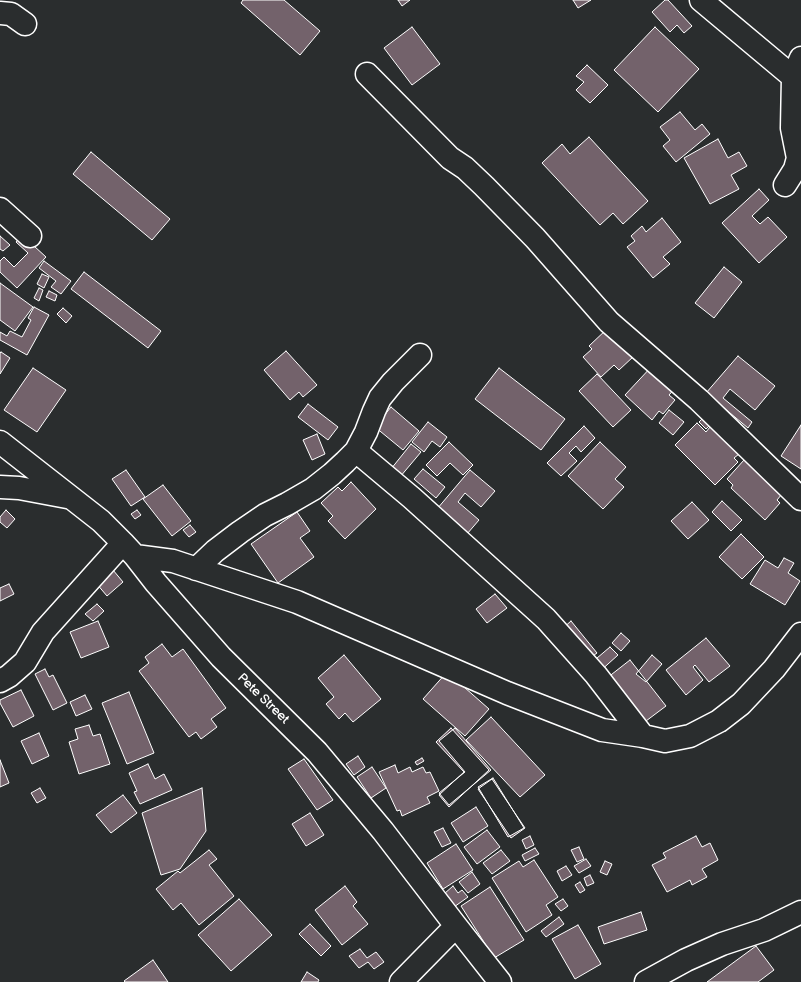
<!DOCTYPE html>
<style>
body{margin:0}
canvas{display:block;background:#2a2d2e}
</style>
<canvas width="801" height="982"></canvas>
<script>
const ctx = document.querySelector('canvas').getContext('2d');
ctx.lineJoin = 'round';
function paint(path, color) {
  ctx.fillStyle = color;
  ctx.fill(path, 'evenodd');
}
function toPath(rows) {
  const path = new Path2D();
  for (const r of rows) {
    path.moveTo(r[0], r[1]);
    for (let i = 2; i < r.length; i += 2) path.lineTo(r[i], r[i + 1]);
  }
  return path;
}
function stroke(path, color, width, dash) {
  ctx.strokeStyle = color;
  ctx.lineWidth = width;
  ctx.lineCap = dash ? 'butt' : 'round';
  ctx.setLineDash(dash || []);
  ctx.stroke(path);
}
function write(font, color, halo, rows, align = 'center') {
  ctx.font = font + ' "Balsamiq Sans",sans-serif';
  ctx.lineWidth = 3.5;
  ctx.setLineDash([]);
  ctx.textBaseline = 'middle';
  ctx.strokeStyle = halo;
  ctx.fillStyle = color;
  for (const [text, x, y, turn = 0] of rows) {
    ctx.save();
    ctx.translate(x, y);
    ctx.rotate((+turn || 0) * Math.PI / 180);
    ctx.textAlign = isNaN(turn) ? turn : align;
    if (halo) ctx.strokeText(text, 0, 0);
    ctx.fillText(text, 0, 0);
    ctx.restore();
  }
}
const building = toPath([
 [243,0,284,0,320,31,300,55,241,3,243,0],
 [398,0,410,0,402,6,398,0],
 [573,0,591,0,578,8,573,0],
 [665,0,668,0,692,26,684,33,677,25,670,32,652,12,665,0],
 [412,27,440,64,412,85,384,48,412,27],
 [655,27,699,69,658,112,614,70,655,27],
 [587,65,608,85,590,103,576,90,584,82,576,76,587,65],
 [680,112,695,130,702,124,710,134,676,162,663,146,670,140,660,127,680,112],
 [589,137,648,201,623,224,613,213,600,225,542,163,562,144,570,154,589,137],
 [718,139,728,158,739,152,747,166,731,175,739,189,710,204,684,158,718,139],
 [91,152,170,219,152,240,73,174,91,152],
 [759,189,769,200,752,216,760,224,768,217,787,237,759,263,722,223,759,189],
 [662,218,681,242,663,257,670,264,653,278,627,247,635,241,631,236,642,226,646,232,662,218],
 [22,235,46,257,17,288,0,272,0,261,4,257,14,267,28,253,16,242,22,235],
 [0,236,10,245,3,251,0,249,0,236],
 [44,261,71,281,61,294,51,287,56,281,39,268,44,261],
 [724,267,742,282,714,318,695,303,724,267],
 [84,272,161,331,148,348,71,289,84,272],
 [42,274,49,277,44,288,37,284,42,274],
 [0,283,33,307,15,331,0,320,0,283],
 [39,288,43,290,39,301,34,298,39,288],
 [49,291,57,295,55,301,46,297,49,291],
 [34,307,49,315,27,355,0,340,0,332,7,336,10,331,22,337,31,320,28,318,34,307],
 [63,308,72,316,66,323,57,314,63,308],
 [608,328,634,356,619,370,614,365,601,377,583,357,592,349,589,346,608,328],
 [286,351,317,385,303,397,299,392,290,400,264,370,286,351],
 [1,352,10,358,0,374,0,353,1,352],
 [738,356,775,386,755,410,730,389,723,398,752,422,748,428,706,393,738,356],
 [653,365,676,387,669,395,675,400,663,414,659,411,652,420,625,395,653,365],
 [33,368,66,390,37,432,4,410,33,368],
 [499,368,565,419,541,450,475,399,499,368],
 [597,374,631,410,613,427,579,391,597,374],
 [308,404,338,427,328,440,298,417,308,404],
 [391,407,419,431,403,450,375,427,391,407],
 [669,410,684,422,673,435,659,423,669,410],
 [705,416,712,423,706,429,699,422,705,416],
 [428,422,447,437,440,447,432,441,424,452,412,442,428,422],
 [697,423,706,432,710,427,717,434,722,429,739,454,734,458,738,462,715,485,675,445,697,423],
 [801,425,801,469,781,456,801,425],
 [584,426,595,438,581,452,576,446,569,453,577,461,561,476,547,463,584,426],
 [317,434,325,454,312,460,303,440,317,434],
 [449,442,473,465,463,475,450,463,437,476,426,465,449,442],
 [600,442,626,467,615,479,624,487,603,509,568,476,600,442],
 [411,444,421,452,400,477,391,469,411,444],
 [744,460,750,466,754,461,782,494,777,500,780,503,765,520,731,488,733,485,727,479,744,460],
 [423,469,445,487,436,498,414,479,423,469],
 [126,470,145,497,131,506,112,479,126,470],
 [470,470,495,491,481,507,465,493,458,502,479,520,467,534,437,509,470,470],
 [351,482,376,509,345,539,328,521,333,516,321,503,338,487,342,491,351,482],
 [163,485,191,521,172,536,143,499,163,485],
 [722,501,742,520,731,531,712,512,722,501],
 [692,502,709,520,688,539,671,521,692,502],
 [6,510,15,519,7,528,0,522,0,517,6,510],
 [137,510,141,515,135,519,131,514,137,510],
 [297,512,310,531,300,538,314,557,278,583,251,544,297,512],
 [190,525,196,532,189,537,183,530,190,525],
 [741,534,764,557,742,579,719,557,741,534],
 [784,558,794,563,788,573,800,581,785,605,750,584,765,560,778,568,784,558],
 [113,570,123,582,107,596,96,583,113,570],
 [9,584,14,594,0,601,0,588,9,584],
 [495,594,507,608,487,623,476,609,495,594],
 [97,604,104,611,93,621,85,614,97,604],
 [98,621,109,647,81,658,70,632,98,621],
 [571,621,597,653,587,660,562,629,571,621],
 [621,633,630,641,621,651,612,643,621,633],
 [706,638,730,666,709,682,695,665,693,667,703,680,686,695,666,670,706,638],
 [162,644,172,657,183,649,226,708,211,719,217,727,201,739,196,732,189,737,139,671,149,663,145,657,162,644],
 [610,647,618,655,598,673,590,664,610,647],
 [344,655,381,699,353,722,345,713,339,719,326,704,334,697,318,678,344,655],
 [652,655,662,664,646,682,636,674,652,655],
 [630,660,666,706,642,724,607,678,630,660],
 [45,669,49,677,53,675,67,703,53,710,35,674,45,669],
 [447,672,489,709,465,736,423,699,447,672],
 [21,690,34,716,13,727,0,703,0,700,21,690],
 [129,692,154,753,127,764,102,703,129,692],
 [85,695,92,709,76,716,70,702,85,695],
 [491,717,545,775,520,797,466,740,491,717],
 [89,725,93,736,100,734,110,764,79,774,69,742,78,739,75,729,89,725],
 [451,728,489,770,449,807,439,795,464,772,436,742,451,728],
 [455,728,491,770,449,805,439,793,465,772,439,741,455,728],
 [39,733,49,756,32,764,21,741,39,733],
 [358,756,365,767,354,775,346,764,358,756],
 [422,758,424,761,417,765,415,762,422,758],
 [304,759,333,800,317,810,288,769,304,759],
 [0,760,9,783,0,787,0,760],
 [148,764,155,779,164,774,172,790,140,804,134,792,137,791,129,773,148,764],
 [395,765,398,773,410,767,412,772,423,767,426,773,430,772,439,791,427,797,430,803,402,816,400,810,397,811,379,772,395,765],
 [372,767,386,788,371,798,357,777,372,767],
 [493,778,524,828,508,837,478,787,493,778],
 [492,779,525,828,511,838,478,789,492,779],
 [40,788,46,798,37,803,31,793,40,788],
 [202,788,206,831,180,869,161,875,142,813,202,788],
 [123,795,137,813,111,833,96,815,123,795],
 [476,807,488,826,463,842,451,823,476,807],
 [310,813,324,835,306,846,292,824,310,813],
 [443,828,451,843,442,847,434,832,443,828],
 [487,830,500,847,477,864,464,847,487,830],
 [530,836,534,845,526,849,522,840,530,836],
 [696,836,702,847,710,843,718,860,702,869,707,877,692,885,690,880,667,892,652,865,666,858,663,853,696,836],
 [456,844,473,870,443,889,427,863,456,844],
 [579,847,584,859,577,862,571,850,579,847],
 [535,848,539,854,525,861,522,855,535,848],
 [209,850,217,859,209,865,234,896,199,925,181,903,173,910,156,889,178,871,180,873,209,850],
 [501,850,510,861,492,874,483,863,501,850],
 [586,859,591,866,579,873,574,866,586,859],
 [534,860,558,897,546,905,552,915,526,932,492,878,519,861,523,867,534,860],
 [605,861,612,864,607,875,600,872,605,861],
 [566,866,572,875,562,881,557,871,566,866],
 [472,872,480,884,468,893,459,882,472,872],
 [590,875,594,883,587,886,584,878,590,875],
 [580,882,585,890,580,893,575,885,580,882],
 [345,886,357,902,353,906,368,924,342,945,315,910,345,886],
 [453,886,458,893,462,890,468,897,454,907,444,894,453,886],
 [490,887,524,940,494,958,461,906,490,887],
 [239,899,272,935,231,971,198,935,239,899],
 [563,899,568,906,561,911,555,904,563,899],
 [641,912,647,930,604,944,598,927,641,912],
 [559,917,564,924,546,937,541,931,559,917],
 [310,924,331,946,321,956,299,934,310,924],
 [578,925,601,964,575,979,552,939,578,925],
 [756,946,774,970,758,982,707,982,756,946],
 [360,949,367,958,376,952,384,962,374,969,368,962,359,968,349,956,360,949],
 [153,960,168,982,125,982,124,981,153,960],
 [307,972,319,980,318,982,301,982,307,972]
]);
paint(building, '#73626b');
stroke(building, '#fff', 1);
const minor = toPath([
 [701,0,793,77],
 [0,13,11,14,25,24],
 [367,74,450,158,465,168,484,186,535,238,609,322,699,400,801,499],
 [785,185,795,169,798,158,792,128,793,77,801,58],
 [0,209,30,236],
 [0,442,101,521,123,543,135,556,156,583,221,657,317,752,383,831,456,926,500,982],
 [356,451,412,498,546,619,596,675,643,736],
 [0,487,19,488,67,497],
 [135,556,173,561,297,602,507,693,602,730,643,736,665,741,690,736,719,721,741,704,774,669,801,634],
 [196,569,215,551,240,532,265,515,287,504,313,489,332,474,345,462,356,451,366,432,374,411,380,398,393,382,420,355],
 [0,681,9,676,25,662,43,632,123,543],
 [401,982,456,926],
 [646,982,686,960,722,944,764,930,801,912]
]);
stroke(minor, '#fff', 25);
stroke(minor, '#2a2d2e', 22);
write('13px', '#fff', '#2a2d2e', [
 ["Pete Street",263,699,44]
]);
</script>
